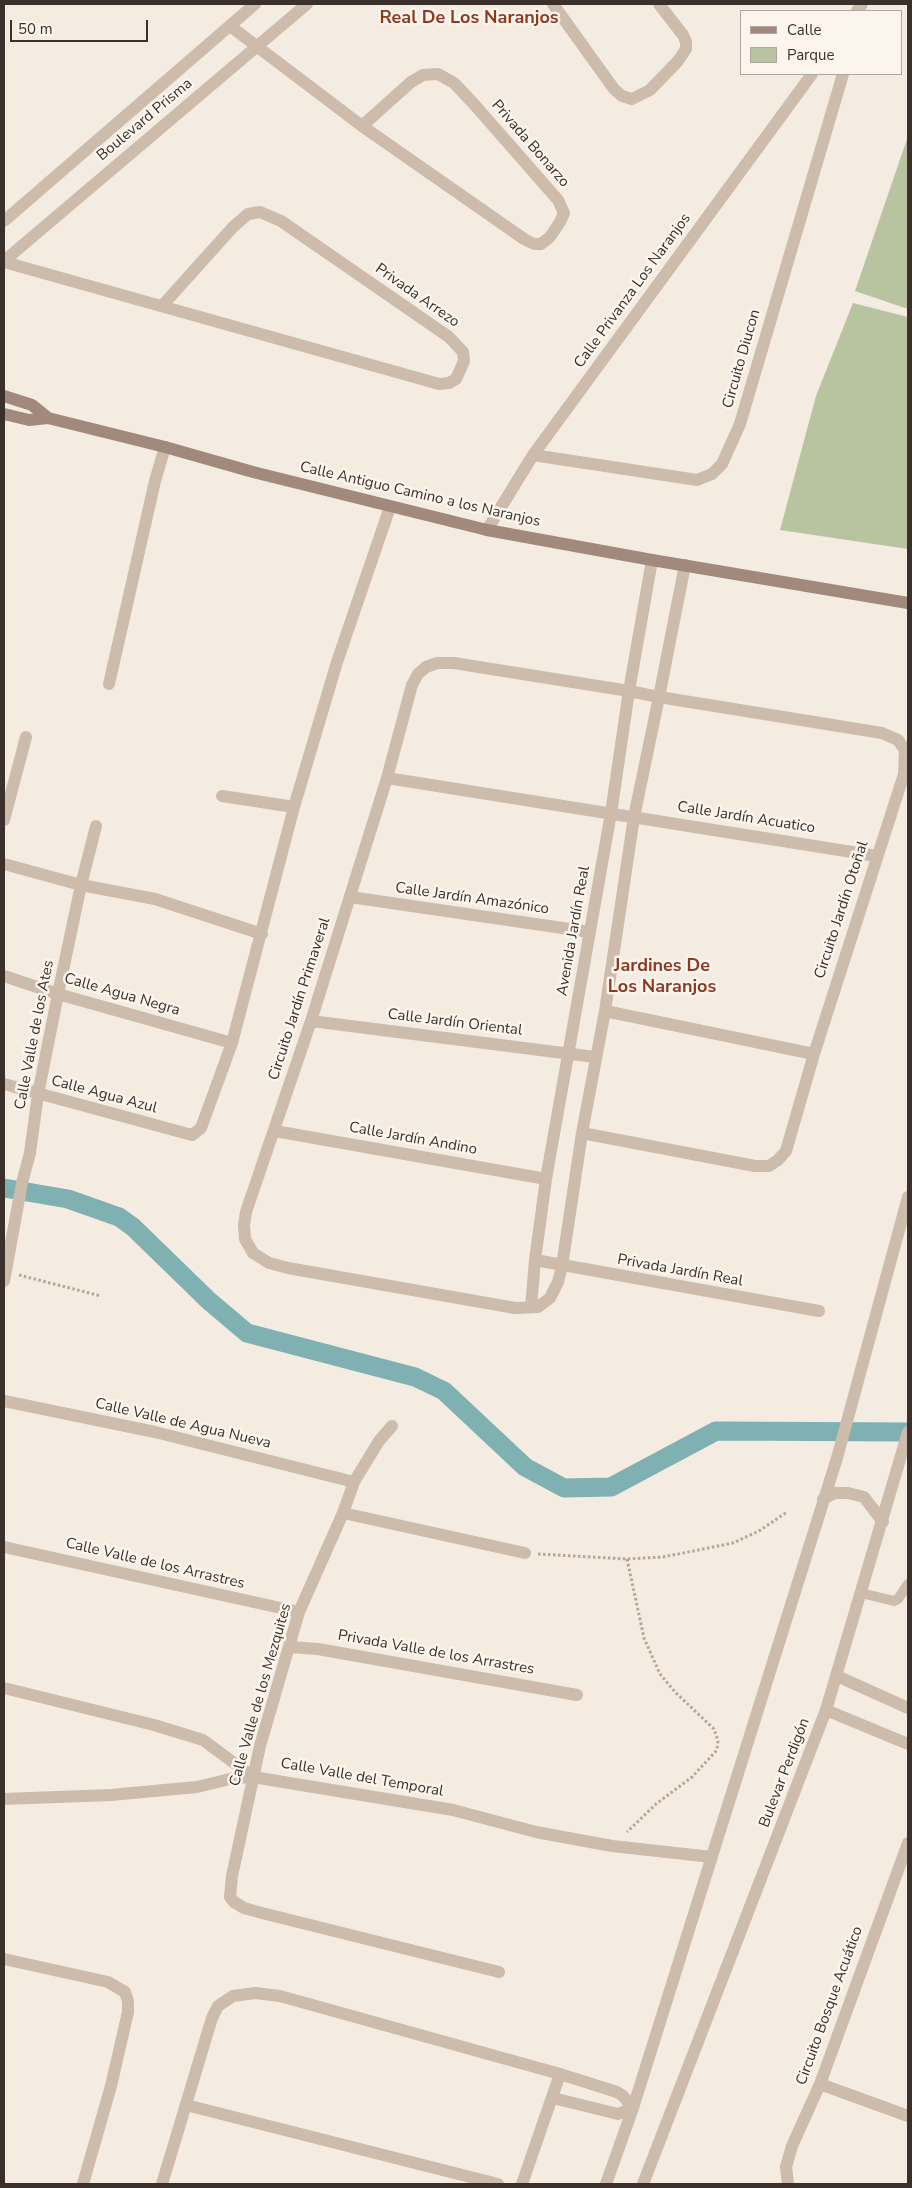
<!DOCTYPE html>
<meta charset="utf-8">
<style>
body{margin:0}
#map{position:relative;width:912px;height:2188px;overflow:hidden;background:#f4ebe1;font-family:"Nunito Sans",sans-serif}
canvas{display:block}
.frame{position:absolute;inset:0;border:5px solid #3b302b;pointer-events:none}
.legend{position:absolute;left:740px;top:10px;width:162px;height:65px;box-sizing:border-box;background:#fbf5ee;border:1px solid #aea6a0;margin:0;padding:6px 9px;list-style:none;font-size:15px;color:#3b302b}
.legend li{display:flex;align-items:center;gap:10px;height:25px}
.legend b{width:25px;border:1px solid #aea6a0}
.scale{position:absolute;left:10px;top:20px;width:138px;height:22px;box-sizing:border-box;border:2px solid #3b302b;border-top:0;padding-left:6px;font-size:15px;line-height:18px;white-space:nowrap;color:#3b302b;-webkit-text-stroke:4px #fbf5ee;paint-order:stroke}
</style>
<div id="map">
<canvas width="912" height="2188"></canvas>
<div class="frame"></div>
<ul class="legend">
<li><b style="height:6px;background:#a18a7d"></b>Calle</li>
<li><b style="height:14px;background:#b8c4a0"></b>Parque</li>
</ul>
<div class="scale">50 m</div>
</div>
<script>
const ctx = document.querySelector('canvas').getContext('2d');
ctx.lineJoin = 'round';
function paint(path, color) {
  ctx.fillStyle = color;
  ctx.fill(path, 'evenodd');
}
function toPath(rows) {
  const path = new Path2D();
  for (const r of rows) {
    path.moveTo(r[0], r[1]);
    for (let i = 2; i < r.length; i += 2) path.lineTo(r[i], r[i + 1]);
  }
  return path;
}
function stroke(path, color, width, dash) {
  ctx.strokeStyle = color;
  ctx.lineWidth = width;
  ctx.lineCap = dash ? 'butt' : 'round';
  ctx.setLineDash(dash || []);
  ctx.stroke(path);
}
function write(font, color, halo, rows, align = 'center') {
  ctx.font = font + ' "Nunito Sans",sans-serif';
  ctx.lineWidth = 5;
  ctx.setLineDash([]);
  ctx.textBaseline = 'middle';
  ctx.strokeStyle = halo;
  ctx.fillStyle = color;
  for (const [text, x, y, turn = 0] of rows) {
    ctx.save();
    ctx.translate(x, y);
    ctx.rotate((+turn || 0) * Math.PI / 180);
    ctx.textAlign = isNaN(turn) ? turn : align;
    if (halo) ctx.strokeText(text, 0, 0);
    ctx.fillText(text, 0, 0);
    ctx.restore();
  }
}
paint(toPath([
 [908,136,908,309,855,291],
 [853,303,908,317,908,549,780,530,816,396]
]), '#b8c4a0');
stroke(toPath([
 [4,1188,68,1199,119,1217,133,1227,208,1300,247,1333,415,1377,444,1391,525,1467,564,1488,611,1487,716,1431,908,1432]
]), '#7fb0b2', 19);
stroke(toPath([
 [19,1275,101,1296],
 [538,1554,627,1559,663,1557,733,1543,759,1531,787,1512],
 [627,1559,644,1638,660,1674,675,1692,714,1729,718,1741,717,1750,692,1777,656,1804,627,1832]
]), '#b9a596', 3, [2.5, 2.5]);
stroke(toPath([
 [861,1593,894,1601,898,1599,908,1584]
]), '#cdbbac', 10);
stroke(toPath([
 [553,4,614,89,622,96,632,99,650,90,678,61,686,49,686,42,683,35,659,4],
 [857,11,862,4],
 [230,26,362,126,524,239,534,244,541,244,550,237,560,222,564,213,558,200,473,103,454,83,438,74,423,75,411,82,362,126],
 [4,221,255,4],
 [4,261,307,4],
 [4,262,439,384,449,383,456,379,464,361,463,352,449,337,281,221,260,212,248,214,233,227,162,306],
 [533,455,697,480,712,474,722,464,740,424,843,74],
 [487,530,533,455,812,74],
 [109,684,155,481,165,447],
 [387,778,877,856],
 [222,796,294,807],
 [4,820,26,737],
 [4,864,81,885,155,899,262,934],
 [350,897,590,932],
 [4,976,58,994,232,1043],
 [605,1011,814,1054],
 [311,1021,595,1057],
 [4,1084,192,1135,201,1128,232,1043,294,807,337,662,390,507],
 [275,1131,546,1179],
 [582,1133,755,1166,769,1166,778,1160,786,1151,814,1054,904,774,905,750,898,740,882,733,659,697,629,691,454,663,437,663,426,667,418,674,412,685,387,778,311,1021,246,1212,244,1225,245,1239,253,1253,269,1263,288,1268,515,1308,538,1307,550,1298,558,1282,562,1266,582,1133,605,1011,634,817,659,697,685,565],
 [535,1260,819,1311],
 [4,1281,22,1183,30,1153,38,1094,58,994,81,885,96,826],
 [531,1307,535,1260,546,1179,611,813,629,691,652,560],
 [4,1401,155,1432,354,1482],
 [392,1426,379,1441,354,1482,343,1513,299,1612,260,1746,232,1876,230,1897,234,1902,244,1908,262,1913,499,1972],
 [823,1499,835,1493,848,1493,864,1497,883,1522],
 [343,1513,525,1553],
 [4,1547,299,1612],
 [290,1647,318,1649,577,1695],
 [837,1676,908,1708],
 [4,1688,154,1725,203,1740,253,1777],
 [826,1710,908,1744],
 [4,1799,111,1795,175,1789,197,1787,234,1778,253,1777,453,1810,536,1832,612,1846,712,1857],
 [4,1959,108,1982,125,1992,128,2001,128,2012,111,2086,83,2184],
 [820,2084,908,2116],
 [186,2105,498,2184],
 [162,2184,212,2018,218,2006,233,1996,255,1993,280,1996,560,2074,617,2092,623,2096,633,2108,618,2114,553,2098],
 [522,2184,560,2074],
 [606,2184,633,2108,837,1458,908,1197],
 [643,2184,826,1710,908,1432],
 [788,2184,786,2167,792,2146,820,2084,908,1843]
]), '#cdbbac', 12);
stroke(toPath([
 [4,396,32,405,48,418],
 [4,414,29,420,48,418,165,447,253,472,487,530,652,560,908,603]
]), '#a18a7d', 12);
write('15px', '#3b302b', '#fbf5ee', [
 ["Boulevard Prisma",145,120,-40],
 ["Privada Bonarzo",530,144,49],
 ["Calle Privanza Los Naranjos",633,291,-54],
 ["Privada Arrezo",417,296,35],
 ["Circuito Diucon",742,359,-74],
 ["Calle Antiguo Camino a los Naranjos",420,495,13],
 ["Calle Jardín Acuatico",746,818,9],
 ["Calle Jardín Amazónico",472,899,8],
 ["Circuito Jardín Otoñal",842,910,-72],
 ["Avenida Jardín Real",574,931,-80],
 ["Calle Agua Negra",122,995,16],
 ["Circuito Jardín Primaveral",300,999,-72],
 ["Calle Jardín Oriental",455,1023,7],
 ["Calle Valle de los Ates",35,1035,-79],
 ["Calle Agua Azul",104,1095,15],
 ["Calle Jardín Andino",413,1139,10],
 ["Privada Jardín Real",680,1271,10],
 ["Calle Valle de Agua Nueva",183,1424,13],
 ["Calle Valle de los Arrastres",155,1564,13],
 ["Privada Valle de los Arrastres",436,1653,10],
 ["Calle Valle de los Mezquites",261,1695,-74],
 ["Bulevar Perdigón",785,1773,-69],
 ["Calle Valle del Temporal",362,1778,10],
 ["Circuito Bosque Acuático",830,2006,-70]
]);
write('bold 18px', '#8c3b22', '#fbf5ee', [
 ["Real De Los Naranjos",469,19],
 ["Jardines De",662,967],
 ["Los Naranjos",662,988]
]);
</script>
